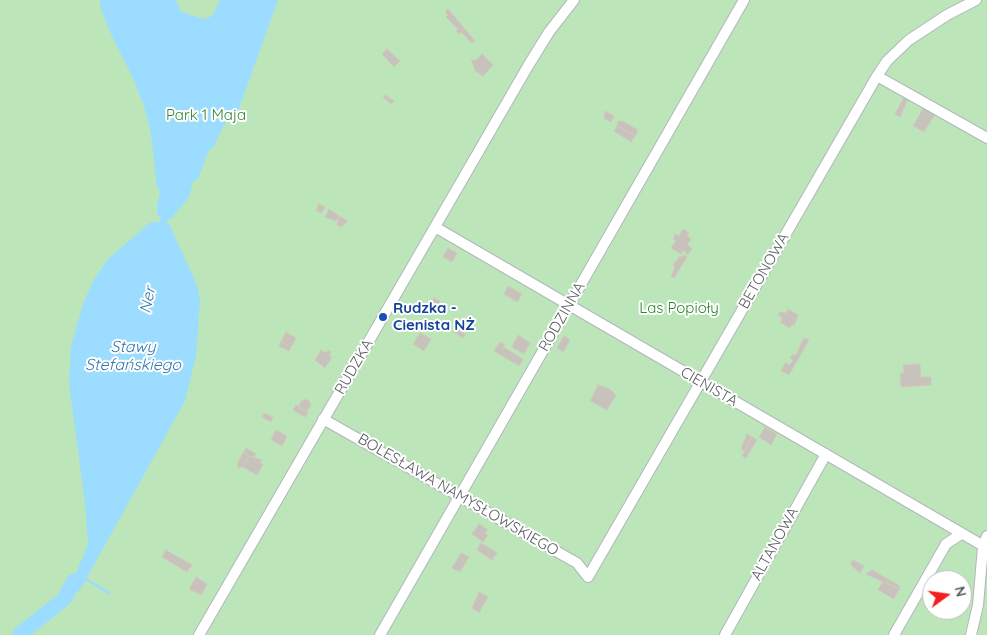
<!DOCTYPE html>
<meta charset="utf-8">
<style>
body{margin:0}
#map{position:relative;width:987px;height:635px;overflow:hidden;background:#ede8df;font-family:Quicksand,sans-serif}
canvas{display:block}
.north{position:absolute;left:922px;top:570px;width:50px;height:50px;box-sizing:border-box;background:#fff;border:1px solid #bcbec0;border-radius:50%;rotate:76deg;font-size:14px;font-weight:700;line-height:20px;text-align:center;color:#585d61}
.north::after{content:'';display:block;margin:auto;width:18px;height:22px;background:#f41e1e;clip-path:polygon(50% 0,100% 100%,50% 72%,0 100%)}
</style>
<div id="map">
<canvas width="987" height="635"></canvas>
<div class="north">N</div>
</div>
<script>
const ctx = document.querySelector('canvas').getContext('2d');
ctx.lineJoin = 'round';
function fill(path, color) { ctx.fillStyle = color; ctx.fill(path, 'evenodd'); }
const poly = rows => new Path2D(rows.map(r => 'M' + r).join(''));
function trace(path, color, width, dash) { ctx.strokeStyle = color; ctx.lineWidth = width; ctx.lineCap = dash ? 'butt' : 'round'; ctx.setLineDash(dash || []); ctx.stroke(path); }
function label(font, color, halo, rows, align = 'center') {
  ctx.font = font + ' Quicksand,sans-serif'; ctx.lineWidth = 4; ctx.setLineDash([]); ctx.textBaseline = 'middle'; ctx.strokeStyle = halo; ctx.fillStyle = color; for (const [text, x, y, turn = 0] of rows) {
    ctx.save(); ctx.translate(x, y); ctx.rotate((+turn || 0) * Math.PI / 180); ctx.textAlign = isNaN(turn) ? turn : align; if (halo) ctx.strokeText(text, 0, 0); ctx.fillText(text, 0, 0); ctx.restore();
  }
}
const green = poly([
 [0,0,987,0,987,635,0,635],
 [932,580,962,580,962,610,932,610]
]);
const water = poly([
 [100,0,176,0,180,10,187,14,204,19,212,16,220,0,278,0,237,114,233,114,223,127,214,146,209,150,198,179,193,181,189,197,171,219,168,219,167,223,169,224,197,285,200,300,196,356,185,401,80,590,64,599,83,557,88,543,85,503,69,384,71,346,83,304,93,281,108,259,151,222,160,222,161,217,158,216,157,207,160,192,157,187,151,134,144,106,133,78,111,34,101,10]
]);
const stream = poly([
 [86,579,109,593]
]);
const river = poly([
 [19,635,64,599,74,581]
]);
const building = poly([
 [448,9,475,41,472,43,461,32,459,34,456,31,458,29,446,17,448,15,445,12,448,9],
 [387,49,400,61,394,67,382,54,387,49],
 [482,54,493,65,483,76,474,70,475,69,471,60,476,60,482,54],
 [385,95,394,101,391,104,383,97,385,95],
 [904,97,908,99,900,117,895,114,904,97],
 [924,107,935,114,924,132,913,126,924,107],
 [605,111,614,116,611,122,604,118,605,111],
 [618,121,622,121,638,130,635,136,617,126,618,121],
 [617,126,635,136,631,142,614,131,617,126],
 [319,204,325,207,321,213,316,210,319,204],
 [329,209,339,216,336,221,325,217,329,209],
 [339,216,348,221,341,227,337,225,339,216],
 [683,229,689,233,687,236,691,239,687,245,692,248,688,255,683,250,681,254,671,248,676,241,673,239,675,234,679,236,683,229],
 [448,248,457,253,452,262,443,257,448,248],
 [684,255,687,257,674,278,671,277,675,267,673,265,680,256,682,257,684,255],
 [508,286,522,294,517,302,504,294,508,286],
 [434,298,440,301,434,310,429,307,434,298],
 [788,309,798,315,794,326,792,324,790,328,780,322,783,318,778,315,780,312,786,313,788,309],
 [456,329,465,334,463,338,454,332,456,329],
 [286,332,296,338,291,347,281,342,286,332],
 [420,333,431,339,424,351,413,344,420,333],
 [518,335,530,343,524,354,512,347,518,335],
 [564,336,570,340,563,352,557,348,564,336],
 [804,338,809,340,789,375,781,371,785,363,790,365,793,360,790,358,792,355,796,355,804,338],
 [281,342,291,347,289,351,279,346,281,342],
 [500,342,505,345,502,349,505,348,523,359,519,366,494,351,500,342],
 [321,350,326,353,328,350,331,352,329,356,332,357,325,368,315,360,321,350],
 [920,364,921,377,931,377,931,385,901,387,900,374,904,373,903,365,920,364],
 [598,385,610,389,616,395,607,410,590,401,598,385],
 '299.5 405a5.5 5.5 0 1 1 11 0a5.5 5.5 0 1 1-11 0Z',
 [296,405,308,412,305,417,293,410,296,405],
 [264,413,273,417,271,422,262,417,264,413],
 [765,427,777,434,771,445,759,437,765,427],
 [276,430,287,436,282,446,271,440,276,430],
 [747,434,752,437,745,451,741,449,747,434],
 [752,437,757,440,746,458,742,456,752,437],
 [246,448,256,454,253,458,243,453,246,448],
 [243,453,249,456,243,467,239,468,237,464,243,453],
 [249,456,262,460,260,463,263,464,257,475,243,467,249,456],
 [479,524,488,530,485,533,488,535,483,542,472,534,479,524],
 [481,543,497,553,492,560,477,550,481,543],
 [166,550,192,565,187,572,162,557,166,550],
 [461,553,469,557,460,572,452,568,461,553],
 [853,560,864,566,860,573,850,564,853,560],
 [872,570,900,586,899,589,866,574,872,570],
 [196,577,207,584,201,595,189,589,196,577],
 [883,581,899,589,894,599,878,590,883,581],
 [479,592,488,597,479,613,472,608,479,592]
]);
const minor = poly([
 [877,76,987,138],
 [435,227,987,548],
 [323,419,577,563,588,577,877,76,887,61,909,40,947,15,976,0],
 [199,635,528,66,549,32,574,0],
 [380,635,744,0],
 [725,635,826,454],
 [894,635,946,544,961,534],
 [971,635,978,605,983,547,987,536]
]);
const markers = [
 [383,317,5,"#1a4fb4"]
];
const parkNames = [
 ["Park 1 Maja",206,115],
 ["Las Popioły",679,308]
];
const streetNames = [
 ["BETONOWA",764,271,-60],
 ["RODZINNA",562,317,-60],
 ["RUDZKA",354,367,-60],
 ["CIENISTA",709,387,30],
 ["BOLESŁAWA NAMYSŁOWSKIEGO",458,495,30],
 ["ALTANOWA",775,544,-61]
];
const transitNames = [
 ["Rudzka -",393,308],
 ["Cienista NŻ",393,325]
];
const waterNames = [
 ["Ner",148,300,-78],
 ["Stawy",133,347],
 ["Stefańskiego",133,365]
];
fill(green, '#bce6b9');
fill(water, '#9cdcff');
trace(stream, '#9cdcff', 2.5);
trace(river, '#9cdcff', 15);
fill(building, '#c7c3bc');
trace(building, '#d1c9bd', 1);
trace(minor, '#b2b6bb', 12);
trace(minor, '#fff', 10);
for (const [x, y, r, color] of markers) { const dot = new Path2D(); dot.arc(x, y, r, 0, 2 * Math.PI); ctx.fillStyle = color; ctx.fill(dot); trace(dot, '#fff', 2); }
label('15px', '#30832e', '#fff', parkNames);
label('15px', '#585d61', '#fff', streetNames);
label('bold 15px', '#164399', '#fff', transitNames, 'left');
label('italic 16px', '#3278ad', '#fff', waterNames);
</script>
